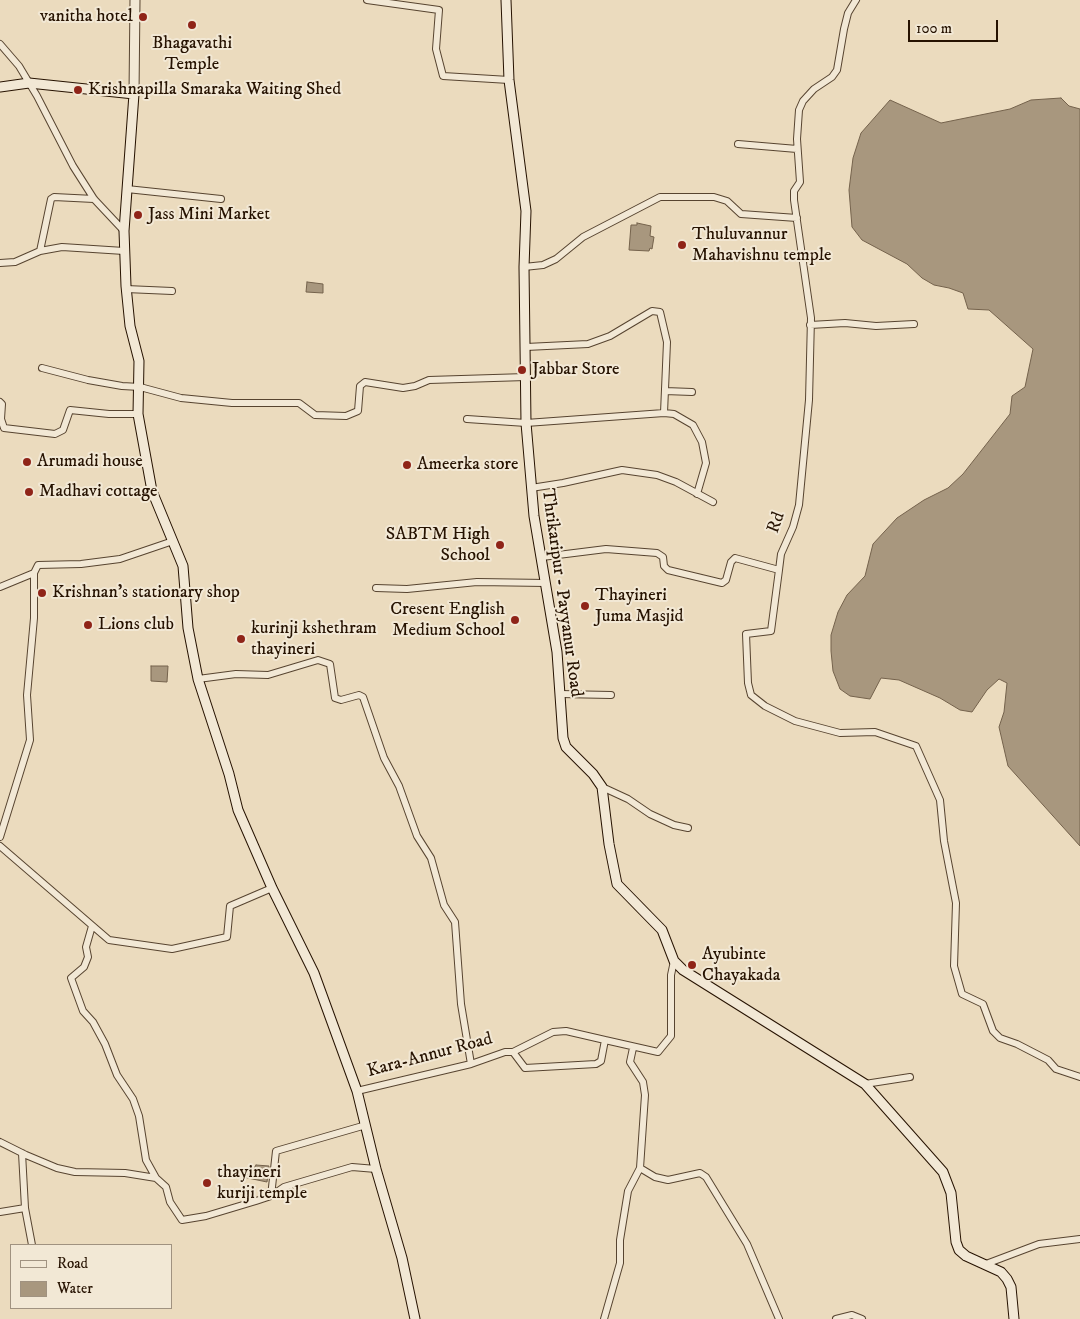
<!DOCTYPE html>
<style>
body{margin:0}
#map{position:relative;width:1080px;height:1319px;overflow:hidden;background:#ebdbbe;font-family:"IM FELL DW Pica",serif}
canvas{display:block}
.legend{position:absolute;left:10px;top:1244px;width:162px;height:65px;box-sizing:border-box;background:#f2e8d5;border:1px solid #a09280;margin:0;padding:6px 9px;list-style:none;font-size:15px;color:#261201}
.legend li{display:flex;align-items:center;gap:10px;height:25px}
.legend b{width:25px;border:1px solid #a09280}
.scale{position:absolute;left:908px;top:20px;width:90px;height:22px;box-sizing:border-box;border:2px solid #261201;border-top:0;padding-left:6px;font-size:15px;line-height:18px;white-space:nowrap;color:#261201;-webkit-text-stroke:4px #f2e8d5;paint-order:stroke}
</style>
<div id="map">
<canvas width="1080" height="1319"></canvas>
<ul class="legend">
<li><b style="height:6px;background:#f2e8d5"></b>Road</li>
<li><b style="height:14px;background:#a8977e"></b>Water</li>
</ul>
<div class="scale">100 m</div>
</div>
<script>
const ctx = document.querySelector('canvas').getContext('2d');
ctx.lineJoin = 'round';
function fill(path, color) { ctx.fillStyle = color; ctx.fill(path, 'evenodd'); }
const poly = rows => new Path2D(rows.map(r => 'M' + r).join(''));
function trace(path, color, width, dash) { ctx.strokeStyle = color; ctx.lineWidth = width; ctx.lineCap = dash ? 'butt' : 'round'; ctx.setLineDash(dash || []); ctx.stroke(path); }
function label(font, color, halo, rows, align = 'center') {
  ctx.font = font + ' "IM FELL DW Pica",serif'; ctx.lineWidth = 4; ctx.setLineDash([]); ctx.textBaseline = 'middle'; ctx.strokeStyle = halo; ctx.fillStyle = color; for (const [text, x, y, turn = 0] of rows) {
    ctx.save(); ctx.translate(x, y); ctx.rotate((+turn || 0) * Math.PI / 180); ctx.textAlign = isNaN(turn) ? turn : align; if (halo) ctx.strokeText(text, 0, 0); ctx.fillText(text, 0, 0); ctx.restore();
  }
}
const water = poly([
 [1061,98,1069,106,1080,109,1080,846,1008,766,999,727,1004,712,1007,683,999,679,987,690,972,712,960,710,940,698,899,680,881,678,870,699,850,696,840,689,833,671,831,651,831,635,838,612,847,595,865,576,873,544,897,518,924,500,948,488,963,474,1010,414,1012,396,1025,387,1033,349,989,310,968,309,963,293,949,288,934,285,922,278,907,264,862,240,852,227,849,190,853,158,861,133,890,100,941,123,1010,109,1031,100,1061,98],
 [637,223,651,226,650,236,654,237,652,249,650,248,649,251,629,250,631,225,637,225,637,223],
 [307,282,323,284,323,293,306,292,307,282],
 [151,666,168,666,167,682,151,681,151,666],
 [256,1165,269,1166,267,1182,243,1177,243,1171,253,1170,256,1165]
]);
const minor = poly([
 [367,0,439,10,436,49,443,76,509,80],
 [0,44,19,66,37,96,73,166,94,199,124,231],
 [738,144,797,149],
 [127,189,221,199],
 [40,251,62,247,124,251],
 [0,263,15,262,40,251,51,199,54,197,94,199],
 [524,267,543,265,556,259,583,237,660,197,714,197,727,201,741,214,797,218],
 [126,289,172,291],
 [810,325,845,323,876,326,914,324],
 [42,368,88,380,122,386,140,387,181,398,232,403,299,403,315,415,346,416,358,411,360,386,365,382,403,388,415,386,429,380,526,377],
 [665,391,692,392],
 [0,402,2,404,1,419,4,428,55,434,63,430,70,410,109,414,138,414],
 [664,413,674,414,693,425,702,442,706,463,697,494],
 [467,419,526,423,664,413,667,342,660,312,652,311,610,336,588,344,526,347],
 [531,488,563,483,622,470,657,475,676,482,713,502],
 [542,557,606,549,657,553,663,557,664,566,668,570,722,583,726,580,731,562,735,558,779,570,781,554,793,527,799,505,809,400,811,318,794,200,794,191,800,182,797,139,799,110,803,101,814,89,832,77,837,70,844,29,848,13,856,0],
 [779,570,771,631,746,634,748,683,751,695,765,706,795,721,840,733,875,732,916,746,940,800,944,841,956,903,954,966,962,994,983,1004,993,1031,1000,1038,1017,1044,1048,1060,1056,1069,1080,1077],
 [0,587,34,573,38,565,81,564,120,559,173,541],
 [376,588,407,589,477,582,546,583],
 [198,679,236,674,268,675,318,660,330,664,335,698,341,700,359,695,363,697,384,758,399,786,417,836,431,858,444,905,455,922,461,1004,471,1064],
 [560,694,611,695],
 [602,787,628,799,650,814,674,825,688,828],
 [0,837,30,740,27,695,34,618,34,573],
 [0,846,109,940,172,949,227,937,230,906,272,888],
 [92,926,86,947,88,957,84,967,71,978,83,1011,93,1022,105,1044,117,1075,133,1099,139,1116,146,1160,156,1178],
 [633,1048,630,1062,643,1082,645,1095,640,1168],
 [513,1052,553,1032,566,1031,605,1040],
 [865,1084,910,1077],
 [357,1091,471,1064,505,1052,513,1052,525,1068,596,1064,601,1061,605,1040,658,1052,671,1036,671,975,674,961],
 [0,1142,26,1155,57,1168,75,1172,125,1173,156,1178,166,1187,170,1202,182,1220,206,1216,256,1201,271,1196,284,1187,352,1167,376,1169],
 [22,1153,25,1208,32,1245],
 [271,1196,276,1151,366,1125],
 [0,1212,25,1208],
 [986,1264,1039,1244,1080,1239],
 [604,1319,620,1263,620,1240,628,1191,640,1168,655,1177,668,1180,700,1173,706,1177,747,1244,779,1319],
 [836,1319,852,1315,862,1319]
]);
const tertiary = poly([
 [134,94,135,0]
]);
const secondary = poly([
 [506,0,509,80,526,211,524,267,526,423,534,516,557,652,563,738,566,747,593,774,602,787,609,844,617,884,662,930,674,961,683,970,865,1084,943,1172,951,1193,956,1242,959,1250,966,1256,1001,1272,1007,1279,1011,1287,1014,1319],
 [0,87,29,83,134,94,124,231,126,286,130,326,139,361,138,414,152,491,183,566,188,628,198,679,229,774,238,810,272,888,314,973,357,1091,376,1169,402,1258,415,1319]
]);
const markers = [
 [143,17,5,"#8f2418"],
 [192,25,5,"#8f2418"],
 [78,90,5,"#8f2418"],
 [138,215,5,"#8f2418"],
 [682,245,5,"#8f2418"],
 [522,370,5,"#8f2418"],
 [27,462,5,"#8f2418"],
 [407,465,5,"#8f2418"],
 [29,492,5,"#8f2418"],
 [500,545,5,"#8f2418"],
 [42,593,5,"#8f2418"],
 [585,606,5,"#8f2418"],
 [515,620,5,"#8f2418"],
 [88,625,5,"#8f2418"],
 [241,639,5,"#8f2418"],
 [692,965,5,"#8f2418"],
 [207,1183,5,"#8f2418"]
];
const poiNames = [
 ["vanitha hotel",133,17,"right"],
 ["Bhagavathi",192,44,"center"],
 ["Temple",192,65,"center"],
 ["Krishnapilla Smaraka Waiting Shed",88,90],
 ["Jass Mini Market",148,215],
 ["Thuluvannur",692,235],
 ["Mahavishnu temple",692,256],
 ["Jabbar Store",532,370],
 ["Arumadi house",37,462],
 ["Ameerka store",417,465],
 ["Madhavi cottage",39,492],
 ["SABTM High",490,535,"right"],
 ["School",490,556,"right"],
 ["Krishnan's stationary shop",52,593],
 ["Thayineri",595,596],
 ["Juma Masjid",595,617],
 ["Cresent English",505,610,"right"],
 ["Medium School",505,631,"right"],
 ["Lions club",98,625],
 ["kurinji kshethram",251,629],
 ["thayineri",251,650],
 ["Ayubinte",702,955],
 ["Chayakada",702,976],
 ["thayineri",217,1173],
 ["kuriji temple",217,1194]
];
const streetNames = [
 ["Rd",777,523,-70],
 ["Thrikaripur - Payyanur Road",561,593,82],
 ["Kara-Annur Road",430,1056,-15]
];
fill(water, '#a8977e');
trace(water, '#74624c', 1);
trace(minor, '#574430', 8);
trace(tertiary, '#574430', 11);
trace(secondary, '#261201', 11);
trace(minor, '#f2e8d5', 6);
trace(tertiary, '#f2e8d5', 9);
trace(secondary, '#f2e8d5', 9);
for (const [x, y, r, color] of markers) { const dot = new Path2D(); dot.arc(x, y, r, 0, 2 * Math.PI); ctx.fillStyle = color; ctx.fill(dot); trace(dot, '#f2e8d5', 2); }
label('18px', '#261201', '#f2e8d5', poiNames, 'left');
label('18px', '#261201', '#f2e8d5', streetNames);
</script>
